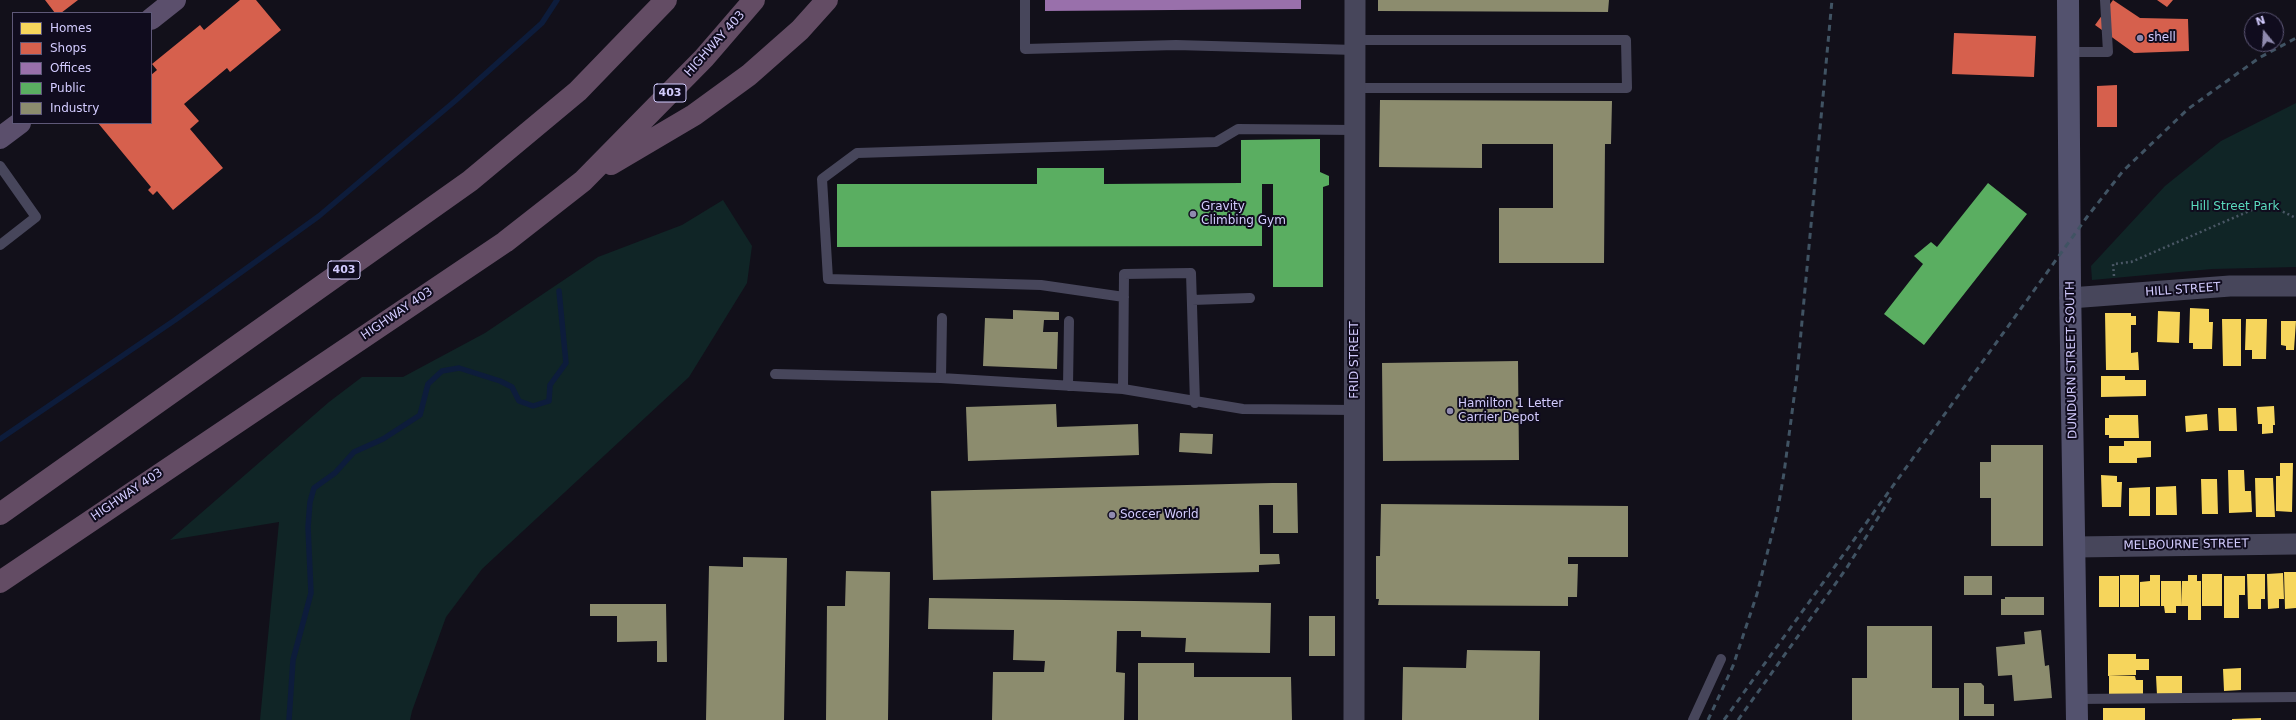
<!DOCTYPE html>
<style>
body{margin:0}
#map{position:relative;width:2296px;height:720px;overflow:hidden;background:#12101a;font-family:"DejaVu Sans",sans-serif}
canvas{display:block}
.legend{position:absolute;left:12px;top:12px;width:140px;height:112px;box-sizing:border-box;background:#100c1e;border:1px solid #5e5878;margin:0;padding:5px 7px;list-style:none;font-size:12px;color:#d2cbfe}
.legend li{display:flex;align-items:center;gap:8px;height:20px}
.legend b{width:20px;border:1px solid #5e5878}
.north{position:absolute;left:2244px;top:12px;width:40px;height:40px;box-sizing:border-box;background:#100c1e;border:1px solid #5e5878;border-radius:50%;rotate:342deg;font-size:11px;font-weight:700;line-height:16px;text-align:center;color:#d2cbfe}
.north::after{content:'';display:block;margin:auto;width:14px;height:18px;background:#8f8aae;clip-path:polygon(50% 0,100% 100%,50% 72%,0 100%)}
</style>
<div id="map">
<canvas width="2296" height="720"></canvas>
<ul class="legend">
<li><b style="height:11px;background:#f6d55c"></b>Homes</li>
<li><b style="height:11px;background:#d6604d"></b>Shops</li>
<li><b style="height:11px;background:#9970ab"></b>Offices</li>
<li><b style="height:11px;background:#5aae61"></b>Public</li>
<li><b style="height:11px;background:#8c8c6e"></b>Industry</li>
</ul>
<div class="north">N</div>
</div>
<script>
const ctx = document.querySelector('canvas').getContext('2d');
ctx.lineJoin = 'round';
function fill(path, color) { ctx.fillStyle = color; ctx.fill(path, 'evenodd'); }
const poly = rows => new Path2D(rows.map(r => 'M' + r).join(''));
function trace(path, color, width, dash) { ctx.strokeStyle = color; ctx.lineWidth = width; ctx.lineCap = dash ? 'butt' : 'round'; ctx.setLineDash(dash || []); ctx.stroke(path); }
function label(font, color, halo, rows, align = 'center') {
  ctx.font = font + ' "DejaVu Sans",sans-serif'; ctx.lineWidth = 4; ctx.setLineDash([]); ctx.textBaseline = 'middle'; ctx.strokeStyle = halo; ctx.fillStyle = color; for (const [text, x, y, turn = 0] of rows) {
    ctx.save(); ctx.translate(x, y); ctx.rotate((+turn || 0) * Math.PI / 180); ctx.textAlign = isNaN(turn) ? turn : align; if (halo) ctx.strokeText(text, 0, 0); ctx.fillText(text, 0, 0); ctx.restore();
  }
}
const green = poly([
 [2296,103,2296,267,2212,269,2092,280,2091,266,2165,186,2221,141],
 [723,200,752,246,747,283,689,377,482,569,446,617,412,711,410,720,260,720,279,522,170,540,329,402,362,377,403,377,485,333,598,257,682,225]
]);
const homes = poly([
 [2190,308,2209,309,2209,322,2213,322,2212,349,2193,349,2193,343,2189,343],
 [2158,311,2180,312,2179,343,2157,342],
 [2105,313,2131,313,2131,316,2136,316,2136,325,2131,325,2131,353,2138,352,2139,370,2106,370],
 [2222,319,2241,319,2241,366,2223,366],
 [2246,319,2267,319,2266,359,2252,359,2252,350,2245,350],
 [2281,321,2296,321,2294,350,2286,350,2286,346,2281,345],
 [2101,376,2125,376,2125,380,2146,380,2146,396,2101,397],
 [2274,406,2275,425,2273,425,2273,433,2262,434,2262,424,2258,424,2257,407],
 [2218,408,2236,408,2237,431,2219,431],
 [2207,414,2208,430,2186,432,2185,416],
 [2109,415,2138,415,2139,438,2109,438,2109,435,2105,435,2105,418,2109,418],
 [2124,441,2151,441,2151,457,2137,458,2137,463,2109,463,2109,446,2124,446],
 [2280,463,2293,463,2292,512,2276,511,2276,476,2280,476],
 [2228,470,2244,470,2245,491,2251,491,2252,512,2229,513],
 [2101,475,2117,476,2117,482,2122,482,2121,507,2102,507],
 [2255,478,2273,478,2275,517,2256,517],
 [2201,479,2217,479,2218,514,2202,514],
 [2176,486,2177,515,2156,515,2156,487],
 [2150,487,2150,516,2129,516,2129,488],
 [2284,572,2296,572,2296,608,2285,609],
 [2283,573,2284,599,2279,599,2279,608,2268,609,2267,574],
 [2202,574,2222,574,2222,606,2202,606],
 [2247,574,2265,574,2265,599,2261,599,2261,609,2248,609],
 [2120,575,2139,575,2139,607,2120,607],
 [2150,575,2160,575,2160,606,2140,606,2140,582,2150,581],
 [2188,575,2197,575,2197,581,2201,581,2201,620,2188,620,2188,606,2181,606,2182,581,2188,581],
 [2099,576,2119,576,2119,607,2099,607],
 [2224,576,2245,576,2245,595,2239,595,2239,618,2224,618],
 [2161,581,2181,581,2181,606,2176,606,2176,613,2165,613,2164,606,2161,606],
 [2108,654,2136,654,2136,659,2149,659,2149,670,2136,670,2136,675,2108,676],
 [2241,668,2241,690,2224,691,2223,669],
 [2109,676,2135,676,2136,680,2143,680,2143,696,2109,696],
 [2156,676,2182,676,2182,696,2157,695],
 [2103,708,2145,708,2145,720,2103,720],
 [2261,718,2261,720,2232,720,2232,719]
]);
const shops = poly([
 [45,0,78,0,61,13,55,13],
 [240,0,256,0,281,30,230,72,227,68,184,104,199,121,190,129,223,168,173,210,157,191,153,195,148,190,151,187,98,123,151,123,151,75,157,70,152,64,200,25,204,30],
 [2113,0,2140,18,2188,19,2189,51,2134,53,2095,25],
 [2157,0,2173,0,2167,7],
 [1954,33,2036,36,2034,77,1952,74],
 [2117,85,2117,127,2097,127,2097,86]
]);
const offices = poly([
 [1045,0,1301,0,1301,9,1045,11]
]);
const public = poly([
 [1320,139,1320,172,1329,176,1329,185,1323,187,1323,287,1273,287,1273,184,1262,184,1262,246,837,247,837,184,1037,184,1037,168,1104,168,1104,184,1241,183,1241,140],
 [1988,183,2027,214,1924,345,1884,314,1923,264,1914,256,1931,242,1937,247]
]);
const industry = poly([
 [1378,0,1609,0,1608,12,1378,11],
 [1380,100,1612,101,1611,144,1605,144,1604,263,1499,263,1499,208,1553,208,1553,144,1482,144,1482,168,1379,167],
 [1013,310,1059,312,1059,320,1044,320,1043,332,1058,332,1057,369,983,366,985,318,1013,319],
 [1518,361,1519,460,1383,461,1382,363],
 [1056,404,1057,427,1138,424,1139,455,968,461,966,407],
 [1180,433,1213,434,1212,454,1179,452],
 [1991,445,2043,445,2043,546,1991,546,1991,498,1980,498,1980,462,1991,462],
 [1272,483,1297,483,1298,533,1273,533,1273,505,1259,505,1260,554,1279,554,1280,564,1259,565,1259,572,933,580,931,491],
 [1381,504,1628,506,1628,557,1568,557,1568,564,1578,564,1577,597,1568,597,1568,606,1378,605,1379,599,1376,599,1376,556,1380,556],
 [743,557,787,558,784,720,706,720,709,566,743,567],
 [846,571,890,572,888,720,826,720,827,606,845,606],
 [1964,576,1992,576,1992,595,1964,595],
 [2005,597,2044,597,2044,615,2001,615,2001,599,2005,599],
 [929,598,1271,603,1270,653,1185,652,1186,638,1141,637,1141,631,1117,631,1116,672,1125,673,1124,720,992,720,993,672,1044,672,1045,661,1013,660,1014,630,928,629],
 [590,604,666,604,667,662,657,662,657,641,617,642,617,616,590,616],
 [1309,616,1335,616,1335,656,1309,656],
 [1867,626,1932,626,1932,688,1959,688,1959,720,1852,720,1852,678,1867,678],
 [2041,630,2045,666,2049,665,2052,698,2014,701,2012,675,1998,676,1996,647,2025,644,2024,632],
 [1467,650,1540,651,1539,720,1402,720,1403,667,1466,668],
 [1138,663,1194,663,1194,677,1291,677,1292,720,1138,720],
 [1964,683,1981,683,1984,686,1984,704,1994,704,1994,716,1964,716]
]);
const stream = poly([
 [0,439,175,320,319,216,455,101,542,23,557,0],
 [289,720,293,660,311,593,308,527,310,502,314,488,335,473,354,452,383,439,420,415,428,384,442,371,459,368,500,381,512,387,519,401,533,406,549,401,550,385,566,363,559,291]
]);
const path = poly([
 [2114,276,2113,264,2131,262,2254,209,2269,205,2296,218]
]);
const service = poly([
 [1025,0,1025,49,1176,45,1355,50],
 [2068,52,2108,52,2105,0],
 [1355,88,1627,88,1626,40,1355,40],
 [0,166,36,217,0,245],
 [1124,297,1041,285,828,279,822,179,857,153,1216,142,1238,129,1355,130],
 [1192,300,1250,298],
 [775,374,941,378,1123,389,1243,409,1355,410],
 [941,378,942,318],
 [1068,386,1069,321],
 [1123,389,1124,274,1191,273,1195,403],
 [2077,699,2296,697],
 [1693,720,1721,659]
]);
const minor = poly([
 [2070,298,2230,286,2296,286],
 [2075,547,2296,544],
 [1354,720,1355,0]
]);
const secondary = poly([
 [2068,0,2070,284,2077,720]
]);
const primary = poly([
 [151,19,175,0],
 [0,138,20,123]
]);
const motorway = poly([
 [611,164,694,115,749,75,800,30,827,0],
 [0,514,470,181,578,91,666,0],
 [0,582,505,242,583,181,704,58,754,0]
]);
const rail = poly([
 [1708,720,1733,666,1757,594,1777,514,1784,473,1797,375,1832,0],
 [1724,720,2087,217,2123,171,2188,109,2259,58,2296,38],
 [1738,720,1846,569,1893,494]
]);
const markers = [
 [2140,38,4,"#8f8aae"],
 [1193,214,4,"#8f8aae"],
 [1450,411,4,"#8f8aae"],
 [1112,515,4,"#8f8aae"]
];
const shields = [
 [670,93,32],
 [344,270,32]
];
const shieldNames = [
 ["403",670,93],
 ["403",344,270]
];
const poiNames = [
 ["shell",2148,38],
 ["Gravity",1201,207],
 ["Climbing Gym",1201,221],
 ["Hamilton 1 Letter",1458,404],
 ["Carrier Depot",1458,418],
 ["Soccer World",1120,515]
];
const streetNames = [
 ["HIGHWAY 403",715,44,-48],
 ["HILL STREET",2183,290,-4],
 ["HIGHWAY 403",397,314,-34],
 ["FRID STREET",1355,360,-90],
 ["DUNDURN STREET SOUTH",2072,360,-91],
 ["HIGHWAY 403",127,495,-34],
 ["MELBOURNE STREET",2186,545,-1]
];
const parkNames = [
 ["Hill Street Park",2235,207]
];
fill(green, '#102526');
fill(homes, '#f6d55c');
fill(shops, '#d6604d');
fill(offices, '#9970ab');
fill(public, '#5aae61');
fill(industry, '#8c8c6e');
trace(stream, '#0d1c3b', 5.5);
trace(path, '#4a5765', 2.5, [2, 3]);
trace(service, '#47465b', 10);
trace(minor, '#47465b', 21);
trace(secondary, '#53526e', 22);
trace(primary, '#5b4f6c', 22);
trace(motorway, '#634c64', 22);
trace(rail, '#405363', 3, [6, 5]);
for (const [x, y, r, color] of markers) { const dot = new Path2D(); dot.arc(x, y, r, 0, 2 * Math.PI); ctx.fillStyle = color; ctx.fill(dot); trace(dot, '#100c1e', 1.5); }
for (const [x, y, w] of shields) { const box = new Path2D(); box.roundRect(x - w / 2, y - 9, w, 18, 3); ctx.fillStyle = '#100c1e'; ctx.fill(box); trace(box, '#d2cbfe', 1); }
label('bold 11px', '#d2cbfe', null, shieldNames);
label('12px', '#d2cbfe', '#100c1e', poiNames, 'left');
label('12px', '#d2cbfe', '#100c1e', streetNames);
label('12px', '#5adbbe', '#100c1e', parkNames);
</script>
